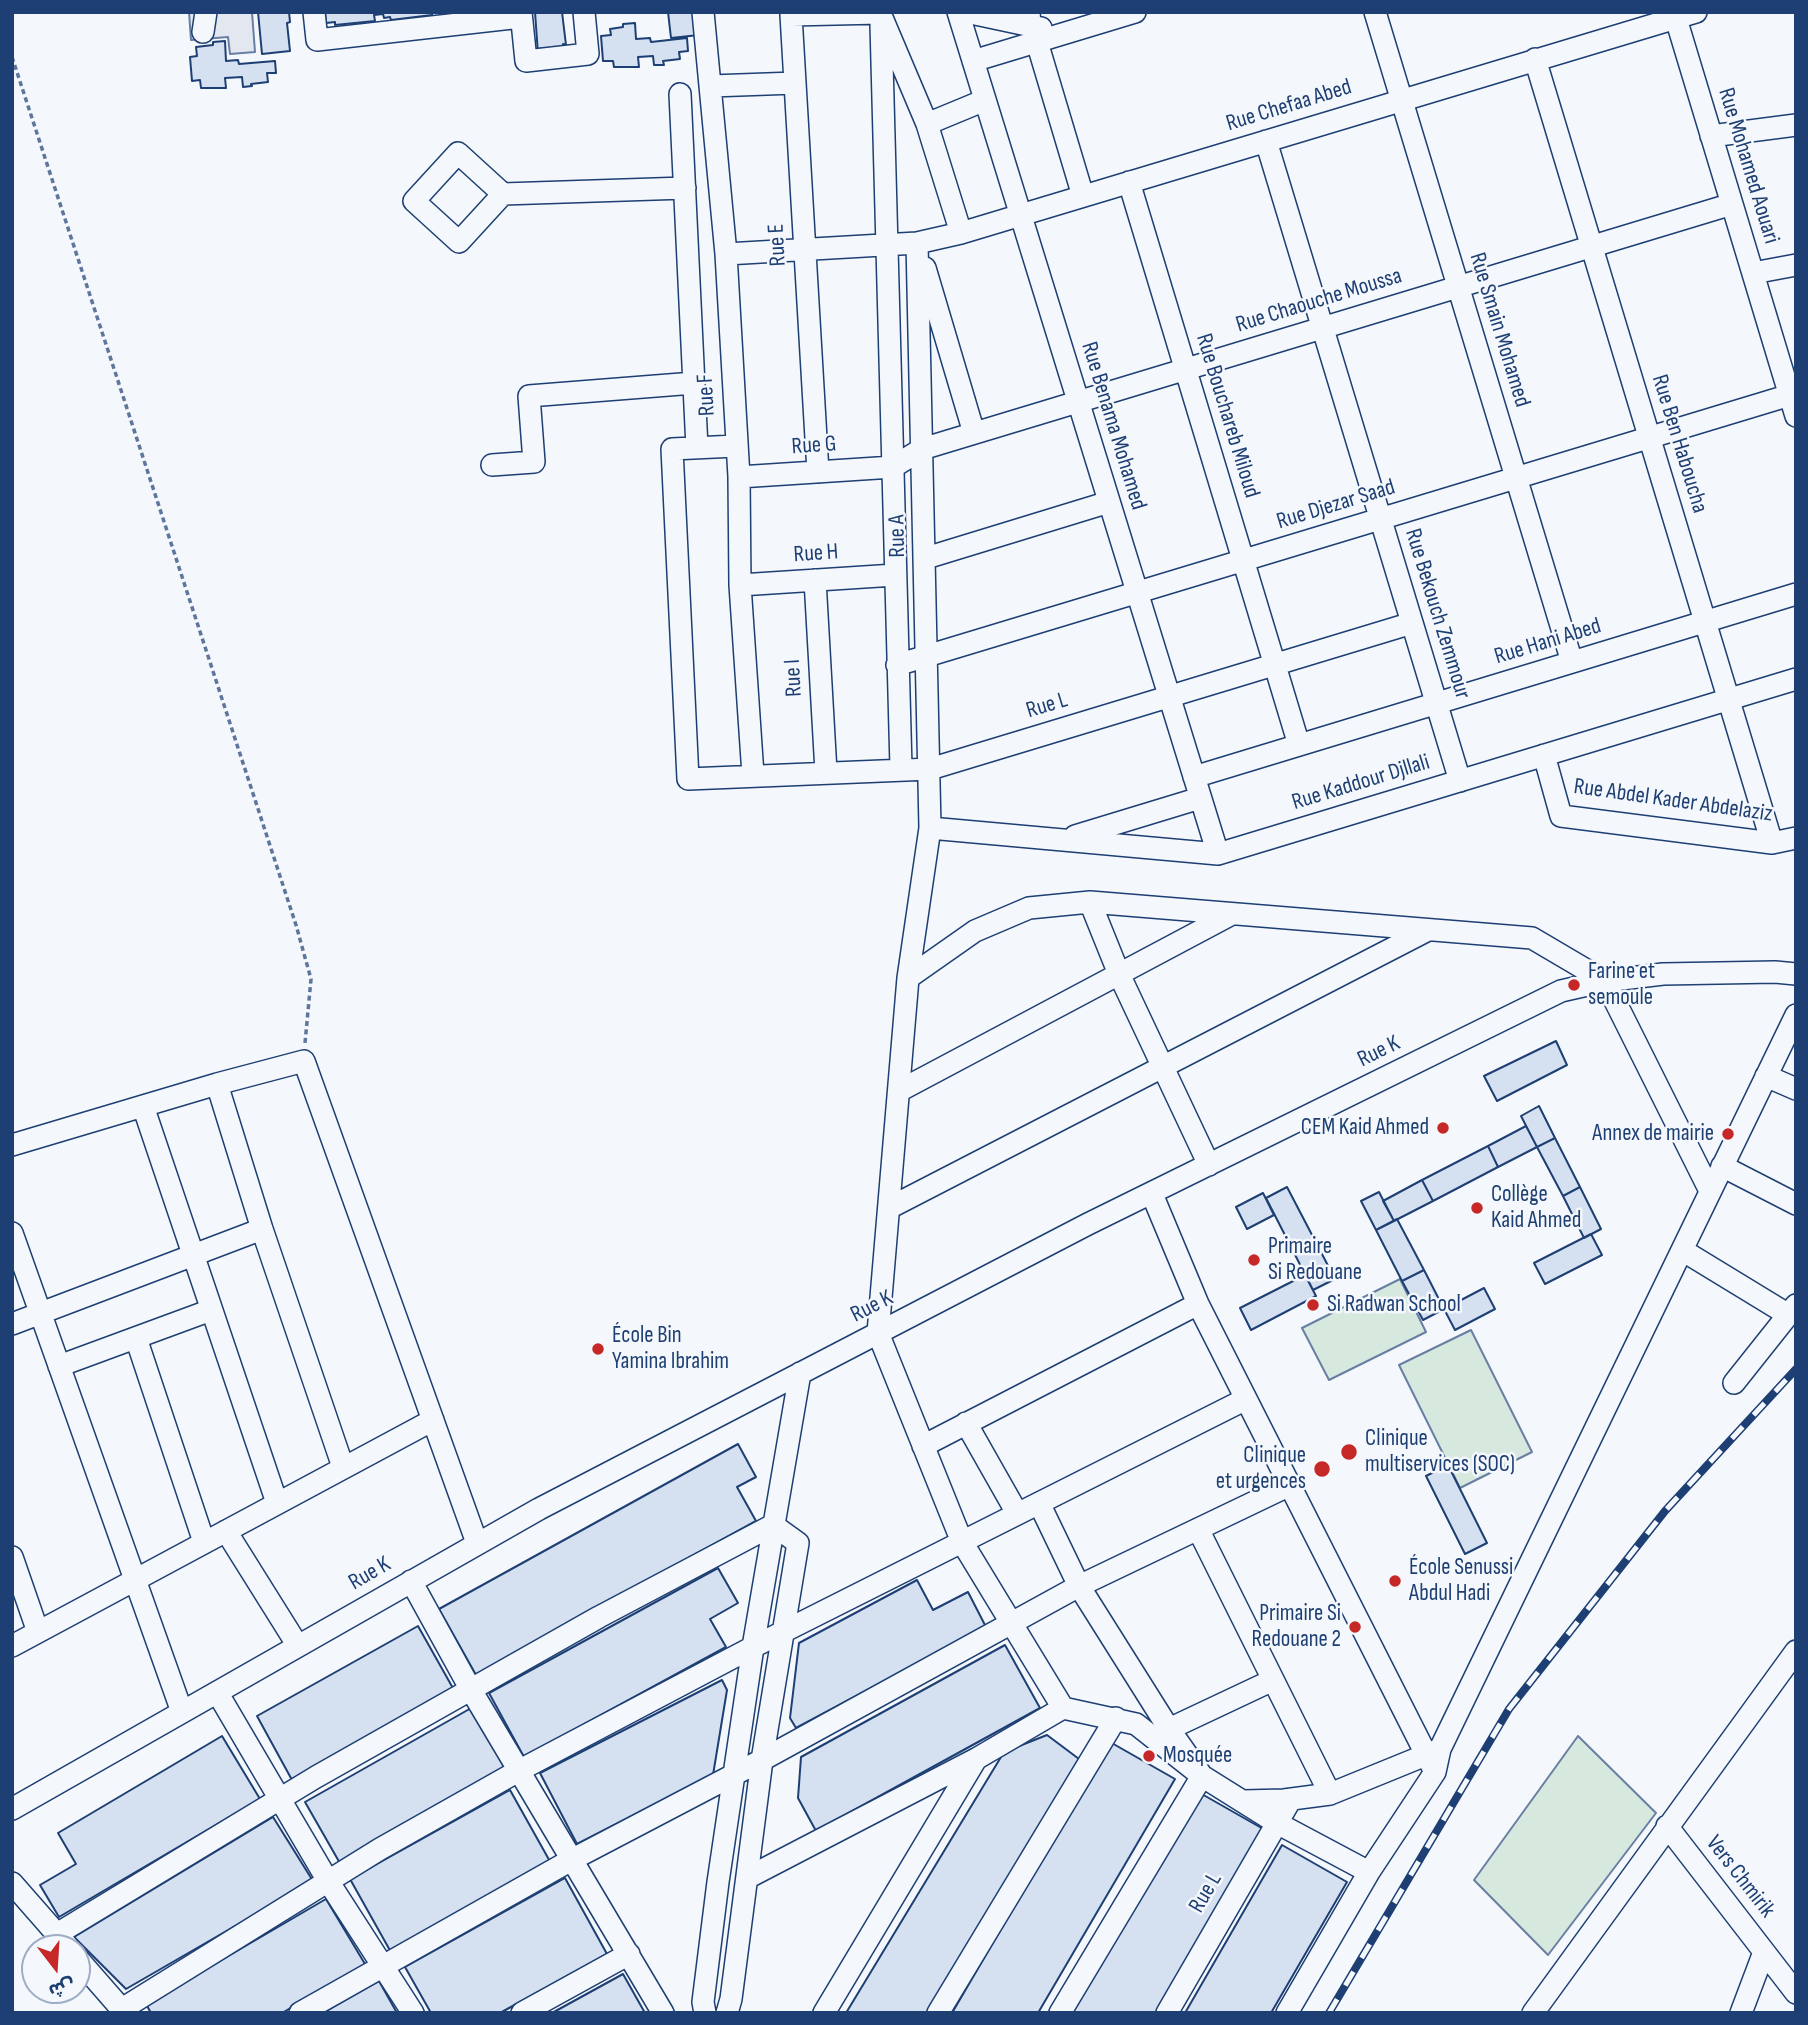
<!DOCTYPE html>
<meta charset="utf-8">
<style>
body{margin:0}
#map{position:relative;width:1808px;height:2025px;overflow:hidden;background:#f4f7fb;font-family:"Sofia Sans Condensed","Noto Sans Arabic",sans-serif}
canvas{display:block}
.frame{position:absolute;inset:0;border:14px solid #1d3f73;pointer-events:none}
.north{position:absolute;left:21px;top:1934px;width:70px;height:70px;box-sizing:border-box;background:#f4f7fb;border:2px solid #9eadc5;border-radius:50%;rotate:163deg;font-size:19px;font-weight:700;line-height:28px;text-align:center;color:#1d3f73}
.north::after{content:'';display:block;margin:auto;width:24px;height:32px;background:#c62828;clip-path:polygon(50% 0,100% 100%,50% 72%,0 100%)}
</style>
<div id="map">
<canvas width="1808" height="2025"></canvas>
<div class="frame"></div>
<div class="north">ش</div>
</div>
<script>
const ctx = document.querySelector('canvas').getContext('2d');
ctx.lineJoin = 'round';
function fill(path, color) { ctx.fillStyle = color; ctx.fill(path, 'evenodd'); }
const poly = rows => new Path2D(rows.map(r => 'M' + r).join(''));
function trace(path, color, width, dash) { ctx.strokeStyle = color; ctx.lineWidth = width; ctx.lineCap = dash ? 'butt' : 'round'; ctx.setLineDash(dash || []); ctx.stroke(path); }
function label(font, color, halo, rows, align = 'center') {
  ctx.font = font + ' "Sofia Sans Condensed",sans-serif'; ctx.lineWidth = 5; ctx.setLineDash([]); ctx.textBaseline = 'middle'; ctx.strokeStyle = halo; ctx.fillStyle = color; for (const [text, x, y, turn = 0] of rows) {
    ctx.save(); ctx.translate(x, y); ctx.rotate((+turn || 0) * Math.PI / 180); ctx.textAlign = isNaN(turn) ? turn : align; if (halo) ctx.strokeText(text, 0, 0); ctx.fillText(text, 0, 0); ctx.restore();
  }
}
const green = poly([
 [1400,1279,1426,1332,1329,1380,1302,1328,1400,1279],
 [1471,1330,1532,1452,1460,1488,1399,1365,1471,1330],
 [1578,1736,1656,1813,1548,1955,1474,1880,1578,1736]
]);
const parking = poly([
 [189,12,252,12,255,52,230,54,228,37,191,40,189,12]
]);
const building = poly([
 [258,12,289,12,290,22,287,23,290,51,262,54,258,12],
 [325,12,432,12,432,15,391,20,390,17,384,18,383,14,374,15,375,21,335,25,335,22,326,23,325,12],
 [535,12,562,12,566,45,563,44,563,52,538,54,535,12],
 [668,12,697,12,699,35,671,38,668,12],
 [635,23,636,39,650,38,651,42,687,38,688,51,679,52,680,59,663,61,664,65,654,65,653,56,638,57,639,67,614,67,613,61,603,61,601,36,611,35,610,29,623,27,623,24,635,23],
 [225,41,226,61,238,60,239,64,275,61,276,73,267,73,268,82,251,84,252,86,243,87,242,77,225,78,226,88,201,88,200,80,192,81,190,57,197,56,196,47,213,45,213,42,225,41],
 [1556,1041,1567,1065,1497,1101,1484,1076,1556,1041],
 [1539,1106,1555,1138,1537,1147,1521,1116,1539,1106],
 [1526,1126,1537,1147,1498,1167,1488,1146,1526,1126],
 [1555,1138,1580,1187,1563,1196,1537,1147,1555,1138],
 [1488,1146,1498,1167,1433,1201,1422,1180,1488,1146],
 [1422,1180,1433,1201,1394,1221,1383,1201,1422,1180],
 [1287,1187,1335,1279,1313,1290,1266,1198,1287,1187],
 [1580,1187,1601,1229,1584,1238,1563,1196,1580,1187],
 [1379,1192,1394,1221,1376,1230,1361,1201,1379,1192],
 [1263,1193,1274,1215,1247,1229,1236,1207,1263,1193],
 [1397,1219,1424,1270,1402,1281,1376,1230,1397,1219],
 [1591,1234,1602,1255,1545,1284,1534,1263,1591,1234],
 [1424,1270,1444,1309,1423,1320,1402,1281,1424,1270],
 [1305,1275,1316,1296,1251,1330,1240,1308,1305,1275],
 [1484,1288,1495,1309,1455,1330,1444,1309,1484,1288],
 [738,1444,756,1477,737,1487,756,1521,476,1675,439,1609,738,1444],
 [1448,1465,1487,1543,1465,1554,1426,1476,1448,1465],
 [718,1568,738,1603,710,1619,726,1647,524,1757,489,1693,718,1568],
 [917,1580,933,1610,968,1592,986,1627,796,1728,790,1718,799,1643,917,1580],
 [418,1626,454,1690,292,1780,257,1716,418,1626],
 [1005,1645,1040,1708,816,1831,798,1798,801,1757,1005,1645],
 [722,1680,727,1690,713,1775,577,1844,540,1773,722,1680],
 [473,1707,509,1770,341,1865,305,1802,473,1707],
 [1047,1735,1079,1759,929,2013,846,2013,1004,1752,1047,1735],
 [222,1736,260,1799,59,1917,40,1885,76,1864,58,1833,222,1736],
 [1110,1742,1175,1779,1038,2013,952,2013,1110,1742],
 [510,1790,552,1865,392,1954,350,1879,510,1790],
 [1200,1793,1265,1830,1158,2013,1072,2013,1200,1793],
 [273,1817,313,1881,126,1989,74,1937,273,1817],
 [1282,1845,1347,1882,1271,2013,1185,2013,1282,1845],
 [565,1878,607,1954,500,2013,431,2013,405,1967,565,1878],
 [326,1899,365,1964,282,2013,151,2013,146,2004,326,1899],
 [623,1974,645,2013,552,2013,623,1974],
 [379,1981,397,2013,323,2013,379,1981]
]);
const path = poly([
 [12,57,296,925,311,979,305,1043]
]);
const minor = poly([
 [314,12,317,40,521,17],
 [521,12,526,61,588,54,584,12],
 [703,12,726,254,739,477,740,585,753,775],
 [958,12,1218,854],
 [966,12,1041,28],
 [1029,12,1030,25,1037,42,1083,196],
 [1375,12,1572,662],
 [1674,12,1796,416],
 [881,25,901,768],
 [203,32,206,12],
 [1535,59,1772,843],
 [973,61,1135,12],
 [711,86,795,83],
 [680,94,697,448],
 [927,124,985,100],
 [1711,136,1796,125],
 [1266,141,1460,781],
 [1129,182,1299,745],
 [503,194,458,153,414,201,459,242,503,194,685,188],
 [726,254,917,243,961,233,1696,12],
 [925,268,974,433],
 [1753,273,1796,265],
 [736,446,672,449,688,779,930,769,1412,623],
 [492,465,534,462,529,396,694,383],
 [818,472,791,15,880,13,927,124,961,233],
 [739,477,893,467,922,449,1732,204],
 [926,558,1109,502],
 [815,580,826,772],
 [740,585,895,575],
 [897,665,1790,395],
 [1544,755,1561,816,1772,843,1796,838],
 [1194,777,1796,594],
 [930,828,1218,854,1796,679],
 [1075,836,1200,798],
 [1090,902,1119,974,1209,1165],
 [908,978,930,828,917,243],
 [1766,1076,1796,1089],
 [217,1084,262,1229,343,1467],
 [899,1091,1232,914],
 [143,1106,277,1503],
 [12,1145,217,1084,304,1061,477,1543],
 [1722,1166,1796,1204],
 [1152,1194,1198,1304,1435,1772],
 [889,1208,1428,930],
 [12,1233,182,1712],
 [1682,1250,1787,1314],
 [12,1324,262,1229],
 [136,1338,204,1542],
 [59,1366,211,1310],
 [1734,1383,1796,1305],
 [966,1423,1017,1513],
 [923,1446,1198,1304],
 [1039,1503,1079,1586,1169,1729,1202,1776,1060,2013],
 [1198,1529,1330,1794],
 [226,1531,298,1646],
 [12,1557,38,1632],
 [411,1581,471,1690,663,2013],
 [12,1646,433,1420],
 [217,1692,328,1881,413,2013],
 [1169,1729,1273,1680],
 [1243,1801,1284,1800,1330,1794,1438,1750],
 [12,1809,539,1509,1088,1224,1561,991,1605,981,1663,974,1775,972,1796,974],
 [1667,1826,1796,1993],
 [1369,1872,1277,1823,1202,1776,1136,1724,1063,1708,962,1542,878,1333,908,978,975,931,1029,908,1090,902,1532,938,1605,981,1710,1191],
 [747,1878,976,1759,1063,1708],
 [12,1883,69,1948],
 [57,1934,316,1777,599,1617,773,1525,798,1543,762,1760,731,1999,727,2013],
 [77,1958,125,2013],
 [122,2009,380,1849,520,1770,753,1647,1246,1399],
 [300,2013,573,1859,762,1760,1079,1586,1290,1485],
 [522,2013,629,1954],
 [705,2013,703,2002,718,1882,753,1647,800,1373],
 [824,2013,976,1759],
 [938,2013,1116,1718],
 [1167,2013,1291,1799],
 [1287,2013,1369,1872,1435,1772,1440,1749,1796,1015],
 [1533,2013,1796,1651],
 [1741,2013,1764,1952]
]);
const rail = poly([
 [1329,2013,1509,1709,1665,1511,1796,1369]
]);
const markers = [
 [1574,985,7,"#c62828"],
 [1443,1128,7,"#c62828"],
 [1728,1134,7,"#c62828"],
 [1477,1208,7,"#c62828"],
 [1254,1260,7,"#c62828"],
 [1313,1305,7,"#c62828"],
 [598,1349,7,"#c62828"],
 [1349,1452,9,"#c62828"],
 [1322,1469,9,"#c62828"],
 [1395,1581,7,"#c62828"],
 [1355,1627,7,"#c62828"],
 [1149,1756,7,"#c62828"]
];
const streetNames = [
 ["Rue Chefaa Abed",1289,106,-17],
 ["Rue Mohamed Aouari",1748,166,73],
 ["Rue E",778,245,-93],
 ["Rue Chaouche Moussa",1319,301,-17],
 ["Rue Smain Mohamed",1499,330,73],
 ["Rue F",707,395,-93],
 ["Rue Bouchareb Miloud",1227,416,73],
 ["Rue Benama Mohamed",1113,426,73],
 ["Rue Ben Haboucha",1679,444,73],
 ["Rue G",814,446,-4],
 ["Rue Djezar Saad",1336,505,-17],
 ["Rue A",898,536,-91],
 ["Rue H",816,554,-4],
 ["Rue Bekouch Zemmour",1437,614,73],
 ["Rue Hani Abed",1548,642,-17],
 ["Rue I",794,678,-93],
 ["Rue L",1047,706,-17],
 ["Rue Kaddour Djllali",1361,783,-17],
 ["Rue Abdel Kader Abdelaziz",1673,801,8],
 ["Rue K",1379,1052,-26],
 ["Rue K",872,1307,-27],
 ["Rue K",370,1574,-30],
 ["Vers Chmirik",1740,1877,52],
 ["Rue L",1206,1893,-60]
];
const poiNames = [
 ["Farine et",1588,972],
 ["semoule",1588,998],
 ["CEM Kaid Ahmed",1429,1128,"right"],
 ["Annex de mairie",1714,1134,"right"],
 ["Collège",1491,1195],
 ["Kaid Ahmed",1491,1221],
 ["Primaire",1268,1247],
 ["Si Redouane",1268,1273],
 ["Si Radwan School",1327,1305],
 ["École Bin",612,1336],
 ["Yamina Ibrahim",612,1362],
 ["Clinique",1365,1439],
 ["multiservices (SOC)",1365,1465],
 ["Clinique",1306,1456,"right"],
 ["et urgences",1306,1482,"right"],
 ["École Senussi",1409,1568],
 ["Abdul Hadi",1409,1594],
 ["Primaire Si",1341,1614,"right"],
 ["Redouane 2",1341,1640,"right"],
 ["Mosquée",1163,1756]
];
fill(green, '#d7e8df');
trace(green, '#687fa3', 2);
fill(parking, '#e3e8f0');
trace(parking, '#687fa3', 2);
fill(building, '#d5e0f0');
trace(building, '#1d3f73', 2);
trace(minor, '#1d3f73', 24);
trace(path, '#5e769c', 3.5, [5, 3.5]);
trace(minor, '#f4f7fb', 21);
trace(rail, '#1d3f73', 8);
trace(rail, '#f4f7fb', 5, [16]);
for (const [x, y, r, color] of markers) { const dot = new Path2D(); dot.arc(x, y, r, 0, 2 * Math.PI); ctx.fillStyle = color; ctx.fill(dot); trace(dot, '#f4f7fb', 2.5); }
label('23px', '#1d3f73', '#f4f7fb', streetNames);
label('23px', '#1d3f73', '#f4f7fb', poiNames, 'left');
</script>
